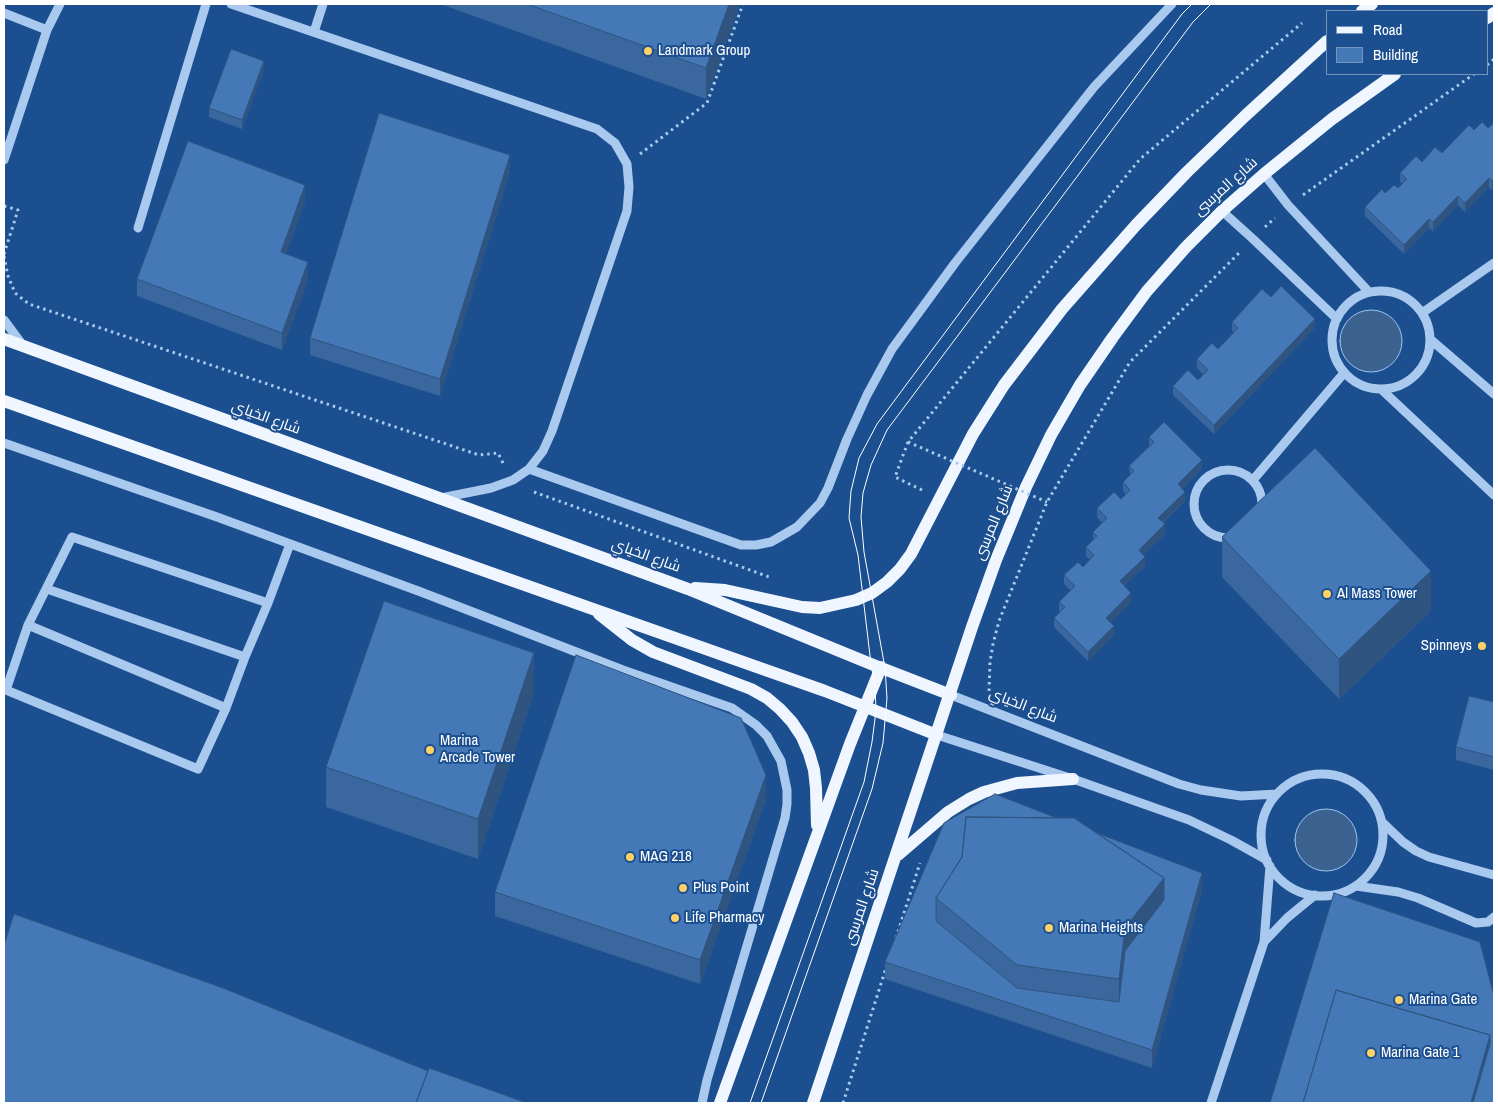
<!DOCTYPE html>
<meta charset="utf-8">
<style>
body{margin:0}
#map{position:relative;width:1498px;height:1107px;overflow:hidden;background:#1b4f8f;font-family:"Archivo Narrow",sans-serif}
canvas{display:block}
.frame{position:absolute;inset:0;border:5px solid #fff;pointer-events:none}
.legend{position:absolute;left:1326px;top:10px;width:162px;height:65px;box-sizing:border-box;background:#1b4f8f;border:1px solid #7695bc;margin:0;padding:6px 9px;list-style:none;font-size:15px;color:#fff}
.legend li{display:flex;align-items:center;gap:10px;height:25px}
.legend b{width:25px;border:1px solid #7695bc}
</style>
<div id="map">
<canvas width="1498" height="1107"></canvas>
<div class="frame"></div>
<ul class="legend">
<li><b style="height:6px;background:#f0f6ff"></b>Road</li>
<li><b style="height:14px;background:#4478b7"></b>Building</li>
</ul>
</div>
<script>
const ctx = document.querySelector('canvas').getContext('2d');
ctx.lineJoin = 'round';
function fill(path, color) { ctx.fillStyle = color; ctx.fill(path, 'evenodd'); }
const poly = rows => new Path2D(rows.map(r => 'M' + r).join(''));
function trace(path, color, width, dash) { ctx.strokeStyle = color; ctx.lineWidth = width; ctx.lineCap = dash ? 'butt' : 'round'; ctx.setLineDash(dash || []); ctx.stroke(path); }
function label(font, color, halo, rows, align = 'center') {
  ctx.font = font + ' "Archivo Narrow",Cairo,sans-serif'; ctx.lineWidth = 4; ctx.setLineDash([]); ctx.textBaseline = 'middle'; ctx.strokeStyle = halo; ctx.fillStyle = color; for (const [text, x, y, turn = 0] of rows) {
    ctx.save(); ctx.translate(x, y); ctx.rotate((+turn || 0) * Math.PI / 180); ctx.textAlign = isNaN(turn) ? turn : align; if (halo) ctx.strokeText(text, 0, 0); ctx.fillText(text, 0, 0); ctx.restore();
  }
}
const water = poly([
 '1340 341a31 31 0 1 1 62 0a31 31 0 1 1-62 0Z',
 '1295 840a31 31 0 1 1 62 0a31 31 0 1 1-62 0Z'
]);
const path = poly([
 [1487,65,1494,59],
 [640,154,707,103,743,4],
 [1303,195,1474,74],
 [4,206,18,210,4,254],
 [1265,227,1275,218],
 [4,256,8,276,15,293,29,304,479,455,498,453,504,465],
 [922,490,895,477,908,442,1140,159,1302,23],
 [534,492,772,578],
 [989,691,990,662,993,644,999,621,1047,502,1130,362,1241,251],
 [896,938,920,863],
 [843,1103,886,968]
]);
const minor = poly([
 [231,4,597,129,615,143,627,164,629,187,627,211,552,431,543,451,529,469,513,480,491,488,441,498],
 [4,13,47,30],
 [314,32,323,4],
 [4,160,47,30,60,4],
 [1264,174,1288,205,1369,292],
 [1222,211,1253,239,1337,319],
 [138,228,206,4],
 '1332 340a49 49 0 1 1 98 0a49 49 0 1 1-98 0Z',
 [1422,313,1494,263],
 [4,320,24,347],
 [1430,339,1494,394],
 [1382,390,1494,495],
 [4,443,217,517,421,592,623,670,732,708,756,725,767,736,781,761,787,790,787,804,785,818,707,1080,702,1103],
 [529,469,741,545,756,545,771,542,797,527,820,503,828,488,847,439,867,395,892,349,955,263,1094,87,1172,4],
 '1194 504a34 34 0 1 1 68 0a34 34 0 1 1-68 0Z',
 [1253,480,1344,373],
 [47,589,245,657],
 [268,603,72,537,28,625,6,690,198,769,226,708,245,657,268,603,290,544],
 [28,625,226,708],
 [951,695,1179,784,1201,790,1241,796,1277,794],
 [937,735,1073,779,1189,820,1231,840,1267,860],
 '1261 835a61 61 0 1 1 122 0a61 61 0 1 1-122 0Z',
 [1382,822,1403,842,1416,851,1429,857,1494,875],
 [1356,886,1398,892,1418,898,1476,923,1488,922,1494,917],
 [1264,942,1287,918,1315,895],
 [1211,1103,1264,942,1270,866]
]);
const major = poly([
 [1362,11,1372,4],
 [1487,18,1494,13],
 [4,339,688,589,871,664,951,695],
 [4,401,825,691,937,735],
 [695,588,725,590,802,607,820,608,856,600,872,593,887,582,900,569,911,554,973,434,1004,385,1062,309,1136,225,1187,172,1245,116,1327,41],
 [599,614,632,640,653,652,751,689,767,698,780,709,792,722,802,737,809,753,814,770,816,788,817,825],
 [898,855,948,812,969,799,984,792,1017,783,1073,779],
 [720,1103,850,744,881,667],
 [813,1103,972,627,996,560,1026,487,1051,435,1080,385,1113,337,1147,291,1186,247,1222,211,1264,174,1332,119,1395,74]
]);
const tram = poly([
 [750,1103,864,782,872,742,876,711,875,686,871,664,858,555,849,518,851,491,859,458,877,424,1182,14,1192,4],
 [761,1103,872,789,883,743,887,698,885,668,864,552,861,517,863,493,871,465,887,430,1193,22,1211,4]
]);
const pathBridge = poly([
 [908,442,1047,502]
]);
const wall = poly([
 [440,4,740,4,706,99],
 [264,70,242,129,209,117,209,108],
 [1494,123,1494,188,1492,190,1489,187,1465,212,1458,205,1433,231,1429,228,1404,254,1365,216,1365,207,1385,193,1398,188,1402,184,1400,182,1400,173,1422,162,1442,153,1474,130,1488,128],
 [510,172,440,396,310,355,310,338],
 [305,202,286,254,308,280,282,350,137,296,137,279],
 [1271,297,1315,328,1214,434,1173,395,1173,386,1198,380,1203,374,1197,368,1197,359,1218,349,1234,333,1232,331,1232,322],
 [1149,437,1202,469,1182,489,1185,501,1163,523,1165,534,1143,555,1145,566,1124,586,1131,602,1111,622,1114,635,1088,661,1054,627,1054,618,1060,612,1059,611,1059,602,1071,591,1064,584,1064,575,1083,567,1090,560,1086,556,1086,547,1093,541,1093,532,1102,523,1097,517,1097,508,1121,499,1126,494,1123,491,1123,482,1130,476,1129,466,1149,446],
 [1222,537,1431,611,1339,699,1222,577],
 [534,693,478,859,326,807,326,767],
 [1494,702,1494,770,1456,760,1456,747],
 [766,799,700,984,495,916,495,892],
 [944,823,1096,833,1202,890,1152,1068,885,979,885,962]
]);
const shadedWall = poly([
 [729,4,740,4,706,99,706,68],
 [264,61,264,70,242,129,242,120],
 [510,155,510,172,440,396,440,379],
 [1489,178,1489,187,1465,212,1465,203],
 [1494,179,1494,188,1492,190,1492,181],
 [305,185,305,202,281,269,281,252],
 [1458,196,1458,205,1433,231,1433,222],
 [1429,219,1429,228,1404,254,1404,245],
 [308,262,308,280,282,350,282,333],
 [1315,319,1315,328,1214,434,1214,425],
 [1202,460,1202,469,1178,493,1178,484],
 [1185,492,1185,501,1158,527,1158,518],
 [1165,524,1165,534,1139,559,1139,550],
 [1145,557,1145,566,1120,590,1120,581],
 [1431,571,1431,611,1339,699,1339,659],
 [1131,593,1131,602,1106,627,1106,618],
 [1114,626,1114,635,1088,661,1088,652],
 [534,653,534,693,478,859,478,819],
 [766,775,766,799,700,984,700,960],
 [1202,873,1202,890,1152,1068,1152,1050],
 [1164,878,1164,918,1119,1019,1119,979,1125,928],
 [1490,1035,1490,1075,1482,1103,1471,1103]
]);
const building = poly([
 [527,4,729,4,706,68,527,4],
 [231,49,264,61,242,120,209,108,231,49],
 [379,113,510,155,440,379,310,338,379,113],
 [1482,122,1488,128,1494,123,1494,179,1492,181,1489,178,1465,203,1458,196,1433,222,1429,219,1404,245,1365,207,1382,189,1385,193,1394,185,1398,188,1407,179,1400,173,1416,156,1422,162,1435,147,1442,153,1469,125,1474,130,1482,122],
 [188,141,305,185,281,252,308,262,282,333,137,279,188,141],
 [1281,286,1315,319,1214,425,1173,386,1188,370,1198,380,1208,370,1197,359,1212,343,1218,349,1238,328,1232,322,1262,289,1271,297,1281,286],
 [1164,422,1202,460,1178,484,1185,492,1158,518,1165,524,1139,550,1145,557,1120,581,1131,593,1106,618,1114,626,1088,652,1054,618,1065,607,1059,602,1075,586,1064,575,1078,562,1083,567,1094,555,1086,547,1097,536,1093,532,1107,518,1097,508,1114,492,1121,499,1130,490,1123,482,1134,471,1129,466,1154,442,1149,437,1164,422],
 [1315,448,1431,571,1339,659,1222,537,1315,448],
 [384,601,534,653,478,819,326,767,384,601],
 [576,655,741,718,766,775,700,960,495,892,576,655],
 [1469,696,1494,702,1494,757,1456,747,1469,696],
 [995,794,1057,818,966,817,962,857,936,898,936,921,1017,988,1119,1002,1125,951,1164,900,1164,878,1097,833,1202,873,1152,1050,885,962,944,823,995,794],
 [966,817,1074,818,1164,878,1125,928,1119,979,1017,965,936,898,962,857,966,817],
 [1334,893,1480,942,1494,996,1494,1103,1473,1103,1490,1044,1490,1035,1336,990,1303,1103,1270,1103,1334,893],
 [14,914,223,988,428,1071,416,1103,4,1103,4,945,14,914],
 [1336,990,1490,1035,1471,1103,1303,1103,1336,990],
 [429,1068,527,1103,416,1103,429,1068]
]);
const markers = [
 [648,51,5,"#ffd166"],
 [1327,594,5,"#ffd166"],
 [1482,646,5,"#ffd166"],
 [430,750,5,"#ffd166"],
 [630,857,5,"#ffd166"],
 [683,888,5,"#ffd166"],
 [675,918,5,"#ffd166"],
 [1049,928,5,"#ffd166"],
 [1399,1000,5,"#ffd166"],
 [1371,1053,5,"#ffd166"]
];
const poiNames = [
 ["Landmark Group",658,51],
 ["Al Mass Tower",1337,594],
 ["Spinneys",1472,646,"right"],
 ["Marina",440,741],
 ["Arcade Tower",440,758],
 ["MAG 218",640,857],
 ["Plus Point",693,888],
 ["Life Pharmacy",685,918],
 ["Marina Heights",1059,928],
 ["Marina Gate",1409,1000],
 ["Marina Gate 1",1381,1053]
];
const streetNames = [
 ["شارع المرسى",1226,187,-42],
 ["شارع الخياي",266,418,20],
 ["شارع المرسى",994,523,-68],
 ["شارع الخياي",646,556,20],
 ["شارع الخياي",1023,706,21],
 ["شارع المرسى",862,907,-71]
];
fill(water, '#3c6290');
trace(water, '#9cc4f0', 1);
trace(path, '#a9c9ee', 3, [2.5, 4]);
trace(minor, '#a9c9ee', 9);
trace(major, '#f0f6ff', 12);
trace(tram, '#fff', 1);
trace(pathBridge, '#a9c9ee', 3, [2.5, 4]);
fill(wall, '#3a679d');
fill(shadedWall, '#305480');
fill(building, '#4478b7');
trace(building, '#305480', 1);
for (const [x, y, r, color] of markers) { const dot = new Path2D(); dot.arc(x, y, r, 0, 2 * Math.PI); ctx.fillStyle = color; ctx.fill(dot); trace(dot, '#1b4f8f', 2); }
label('15px', '#fff', '#1b4f8f', poiNames, 'left');
label('15px', '#fff', '#1b4f8f', streetNames);
</script>
